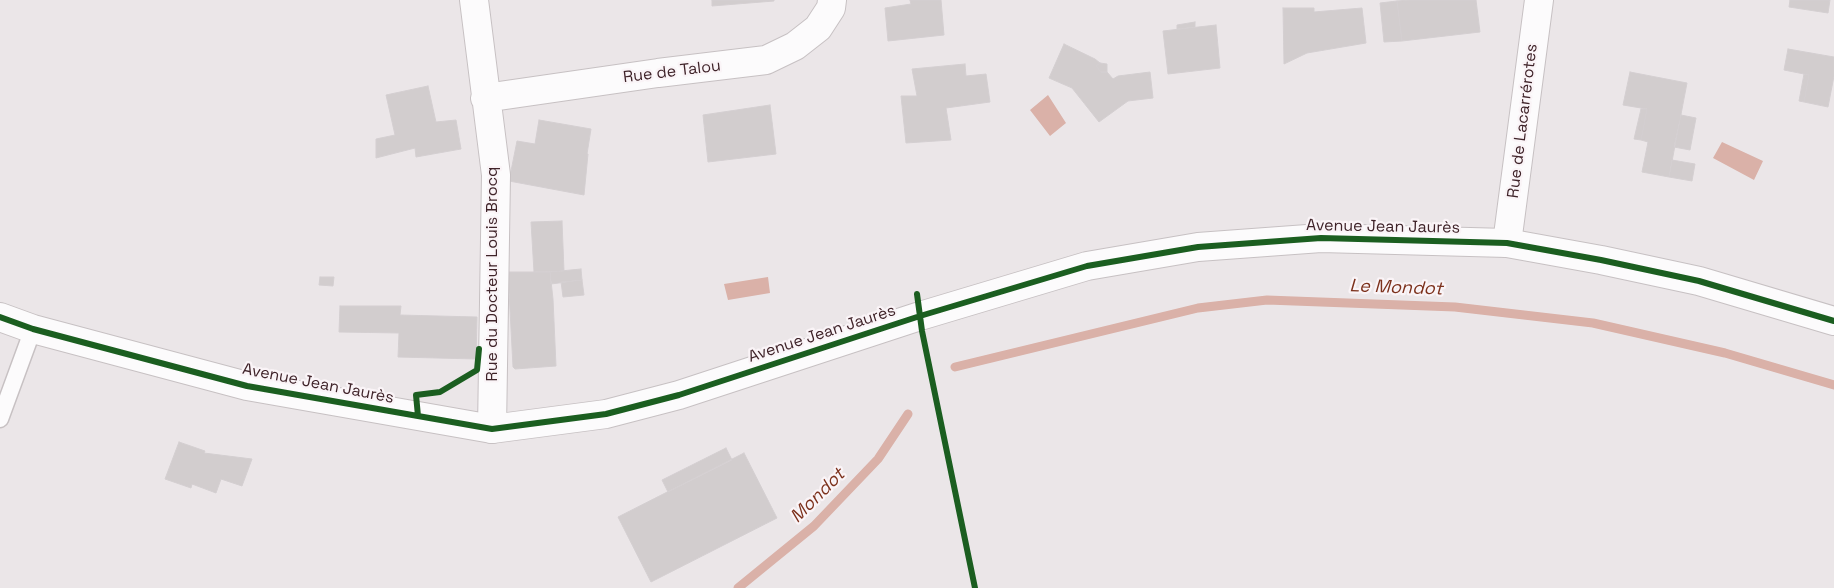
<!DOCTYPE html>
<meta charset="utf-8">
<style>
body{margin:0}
canvas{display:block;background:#ebe6e8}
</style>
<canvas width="1834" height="588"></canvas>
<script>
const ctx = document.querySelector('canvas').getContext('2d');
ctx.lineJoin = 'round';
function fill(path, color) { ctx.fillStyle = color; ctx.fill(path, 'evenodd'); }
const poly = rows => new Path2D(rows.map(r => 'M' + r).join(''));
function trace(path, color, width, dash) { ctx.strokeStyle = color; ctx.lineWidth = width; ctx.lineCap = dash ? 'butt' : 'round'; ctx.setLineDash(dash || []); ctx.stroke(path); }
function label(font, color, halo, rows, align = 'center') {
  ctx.font = font + ' "Space Grotesk",sans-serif'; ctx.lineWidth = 4.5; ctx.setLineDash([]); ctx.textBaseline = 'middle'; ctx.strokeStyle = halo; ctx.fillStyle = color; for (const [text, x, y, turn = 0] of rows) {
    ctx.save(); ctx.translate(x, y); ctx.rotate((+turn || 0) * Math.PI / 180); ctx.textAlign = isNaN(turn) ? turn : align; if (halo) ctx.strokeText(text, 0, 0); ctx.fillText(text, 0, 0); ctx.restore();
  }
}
const water = poly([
 [1048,95,1066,123,1050,136,1030,110],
 [1722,142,1763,161,1754,180,1713,158],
 [768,277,770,293,728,300,724,284]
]);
const stream = poly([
 [955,367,1198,308,1267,300,1455,307,1593,323,1725,353,1834,385],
 [738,588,814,526,878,459,908,414]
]);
const building = poly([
 [712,0,774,0,774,1,712,6,712,0],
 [910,0,941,0,944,35,888,41,885,8,911,4,910,0],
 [1409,0,1476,0,1480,32,1402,41,1397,1,1409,0],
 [1790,0,1830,0,1828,13,1789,7,1790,0],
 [1397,1,1402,41,1384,42,1380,3,1397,1],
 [1283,8,1314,8,1314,12,1362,8,1366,43,1307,53,1284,64,1283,8],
 [1195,22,1195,27,1177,29,1177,25,1195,22],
 [1216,25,1220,68,1168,74,1163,31,1216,25],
 [1064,44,1095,59,1100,63,1096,66,1101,72,1107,72,1113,79,1118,76,1150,72,1153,98,1128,101,1099,122,1072,88,1049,78,1064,44],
 [1788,49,1834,57,1834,76,1828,107,1804,102,1809,75,1784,70,1788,49],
 [1100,63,1107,64,1107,72,1101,72,1096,66,1100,63],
 [965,64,966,76,986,74,990,102,946,108,951,140,906,143,901,96,917,96,912,69,965,64],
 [1630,72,1687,83,1669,177,1642,172,1648,142,1641,140,1647,109,1623,105,1630,72],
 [1804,74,1809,75,1804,102,1799,101,1804,74],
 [428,86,436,122,456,120,461,149,416,157,415,148,376,158,376,139,395,135,386,95,428,86],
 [770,105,776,154,708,162,703,115,770,105],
 [1641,109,1647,109,1641,140,1634,139,1641,109],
 [1681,115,1696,118,1690,150,1674,147,1681,115],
 [539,120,591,129,587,154,588,154,584,195,509,181,517,141,535,144,539,120],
 [1672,160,1695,164,1692,181,1669,177,1672,160],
 [562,221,564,271,534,272,531,222,562,221],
 [581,269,582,280,551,284,550,272,581,269],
 [508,272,550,272,553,299,556,366,515,369,513,367,508,272],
 [320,277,334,277,333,286,319,285,320,277],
 [582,280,584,295,563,297,561,282,582,280],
 [340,306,401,306,400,315,477,317,476,359,398,357,399,333,339,332,340,306],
 [179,442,205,451,204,453,252,459,242,486,221,479,216,493,192,484,191,488,165,479,179,442],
 [726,448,732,460,668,492,662,480,726,448],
 [744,453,777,518,651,582,618,517,744,453]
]);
const path = poly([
 [442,391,464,378]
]);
const service = poly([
 [0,419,33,329]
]);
const minor = poly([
 [474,0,496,175,492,429],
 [485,98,658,73,766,60,795,46,818,28,831,8,832,0],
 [1507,243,1539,0]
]);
const tertiary = poly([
 [0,317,33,329,247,386,492,429,606,414,679,395,920,316,1087,266,1198,247,1321,238,1507,243,1601,260,1699,281,1834,321]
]);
const cycleway = poly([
 [917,294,922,331,975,588],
 [0,317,33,329,247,386,492,429,606,414,679,395,920,316,1087,266,1198,247,1321,238,1507,243,1601,260,1699,281,1834,321],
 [418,416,416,395,440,392,477,370,479,349]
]);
const streetNames = [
 ["Rue de Talou",672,72,-7],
 ["Rue de Lacarrérotes",1523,121,-83],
 ["Avenue Jean Jaurès",1383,227,1],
 ["Rue du Docteur Louis Brocq",493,274,-90],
 ["Avenue Jean Jaurès",822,334,-18],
 ["Avenue Jean Jaurès",318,384,11]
];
const waterNames = [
 ["Le Mondot",1396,288,2],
 ["Mondot",818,496,-45]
];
fill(water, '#dab1a8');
trace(stream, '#dab1a8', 9);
fill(building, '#d2cdce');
trace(building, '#d4cfd1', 1);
trace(service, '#c7c1c3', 19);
trace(minor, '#c7c1c3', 30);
trace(tertiary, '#c7c1c3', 30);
trace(path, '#cec6c8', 3, [2.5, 4]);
trace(service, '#fcfbfc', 16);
trace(minor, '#fcfbfc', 28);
trace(tertiary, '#fcfbfc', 28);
trace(cycleway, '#1b5e20', 6);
label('16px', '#3f2329', '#faf4f7', streetNames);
label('italic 18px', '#7c311c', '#faf4f7', waterNames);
</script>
